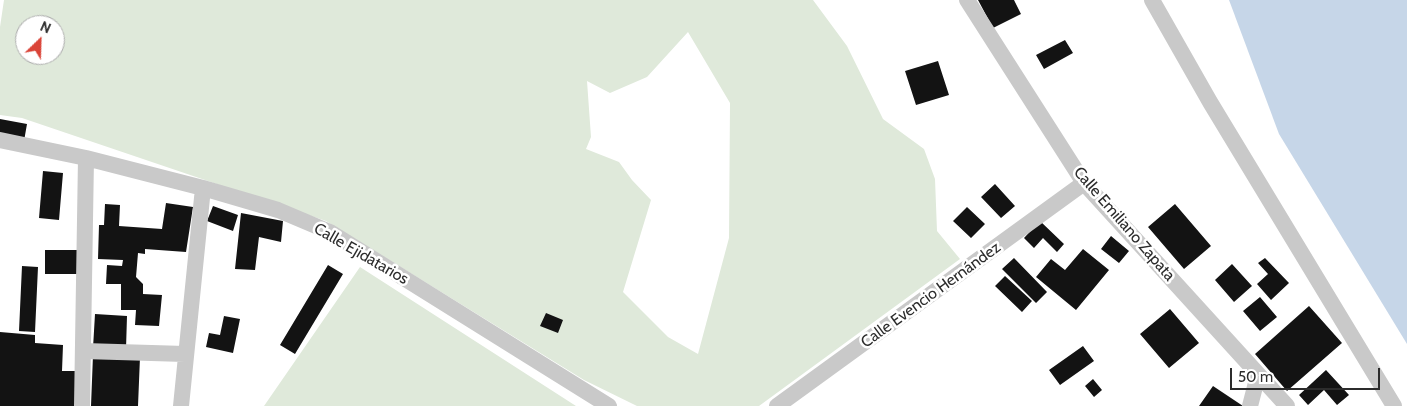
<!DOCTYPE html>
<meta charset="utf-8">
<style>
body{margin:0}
#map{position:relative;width:1407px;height:406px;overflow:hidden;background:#fff;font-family:Cabin,sans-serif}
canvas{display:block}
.north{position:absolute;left:15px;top:15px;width:50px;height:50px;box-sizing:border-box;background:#fff;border:1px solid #ababab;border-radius:50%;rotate:24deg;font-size:14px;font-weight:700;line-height:20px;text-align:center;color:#2c2c2c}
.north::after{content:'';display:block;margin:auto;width:18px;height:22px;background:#da4337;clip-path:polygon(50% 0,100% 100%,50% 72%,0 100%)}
.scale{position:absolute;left:1230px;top:368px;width:150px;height:22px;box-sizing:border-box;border:2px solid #2c2c2c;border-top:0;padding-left:6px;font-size:15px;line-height:18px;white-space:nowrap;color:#2c2c2c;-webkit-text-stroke:4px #fff;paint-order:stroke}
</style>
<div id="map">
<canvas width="1407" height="406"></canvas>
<div class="north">N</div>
<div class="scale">50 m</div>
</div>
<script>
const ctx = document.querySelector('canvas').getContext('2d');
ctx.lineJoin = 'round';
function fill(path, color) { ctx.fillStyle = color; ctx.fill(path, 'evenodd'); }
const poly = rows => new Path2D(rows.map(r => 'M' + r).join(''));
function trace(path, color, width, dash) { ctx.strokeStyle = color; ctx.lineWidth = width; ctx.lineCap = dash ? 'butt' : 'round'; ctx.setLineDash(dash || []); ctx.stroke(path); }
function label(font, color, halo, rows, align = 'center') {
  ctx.font = font + ' Cabin,sans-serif'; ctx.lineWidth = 5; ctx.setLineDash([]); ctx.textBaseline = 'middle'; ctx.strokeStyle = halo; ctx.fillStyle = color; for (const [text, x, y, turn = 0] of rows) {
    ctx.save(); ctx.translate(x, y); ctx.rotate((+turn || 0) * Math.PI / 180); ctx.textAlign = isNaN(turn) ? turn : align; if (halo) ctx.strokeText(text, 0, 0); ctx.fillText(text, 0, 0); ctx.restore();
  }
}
const green = poly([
 [4,0,813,0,847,46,883,119,924,149,935,179,937,231,960,259,759,406,637,406,584,380,326,221,22,118,0,115,0,27],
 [25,25,55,25,55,55,25,55],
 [688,32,730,103,729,238,698,354,668,337,623,292,651,200,632,180,619,162,586,149,591,137,587,81,610,93,647,77],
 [360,267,576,406,264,406]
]);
const water = poly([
 [1229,0,1407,0,1407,344,1279,134]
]);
const building = poly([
 [978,0,1014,0,1021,14,993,28],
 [1065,40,1073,53,1044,69,1036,55],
 [938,61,949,95,916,105,905,71],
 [0,119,27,124,24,141,0,136],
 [43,171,63,173,59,220,39,218],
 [995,184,1015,206,1001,218,981,197],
 [166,203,193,207,186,252,145,249,145,254,138,253,136,277,143,284,143,294,162,295,159,326,135,325,136,310,121,310,121,284,106,284,107,265,122,266,123,260,98,259,99,225,104,225,105,204,120,205,119,226,162,229],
 [1175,204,1211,246,1184,269,1148,227],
 [213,206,238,215,233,231,207,221],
 [967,207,985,224,971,238,953,221],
 [241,213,283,221,281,242,259,237,255,270,235,269],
 [1040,221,1064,244,1057,252,1043,238,1034,248,1024,238],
 [1111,236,1129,251,1119,263,1101,249],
 [1083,249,1109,270,1076,310,1036,277,1051,259,1065,270],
 [45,250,78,250,79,274,45,274],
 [1014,258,1047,292,1036,303,1002,269],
 [1265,258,1289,283,1271,300,1257,284,1268,274,1258,263],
 [1232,264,1252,286,1234,302,1215,280],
 [328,265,343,274,295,354,280,345],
 [22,266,38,267,35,332,19,331],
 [1005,276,1032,301,1022,312,995,286],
 [1260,297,1277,317,1260,331,1243,311],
 [1309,306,1342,343,1287,391,1255,354],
 [1170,309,1199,343,1169,368,1140,334],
 [546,313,563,320,558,333,540,326],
 [95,314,127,316,126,349,93,348],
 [224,316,240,319,233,353,206,347,209,333,220,335],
 [0,332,35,335,35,343,63,345,62,371,81,371,79,406,0,406],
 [1083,346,1094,361,1060,385,1049,370],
 [93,355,140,357,138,406,91,406],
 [1326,370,1349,395,1337,405,1324,390,1308,405,1299,395],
 [1093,379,1102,390,1094,397,1085,386],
 [1213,386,1243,406,1199,406]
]);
const street = poly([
 [967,0,1084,183,1287,406],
 [1152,0,1210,102,1394,406],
 [0,140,86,158,203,188,278,210,330,232,609,406],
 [84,351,185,354],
 [82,406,86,158],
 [181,406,203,188],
 [777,406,1084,183],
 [1250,406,1258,375]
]);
const streetNames = [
 ["Calle Emiliano Zapata",1124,224,49],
 ["Calle Ejidatarios",361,254,30],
 ["Calle Evencio Hernández",931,295,-36]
];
fill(green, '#dfe9da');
fill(water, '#c6d6e8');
fill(building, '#131313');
trace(street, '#c9c9c9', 16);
label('16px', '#2c2c2c', '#fff', streetNames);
</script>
